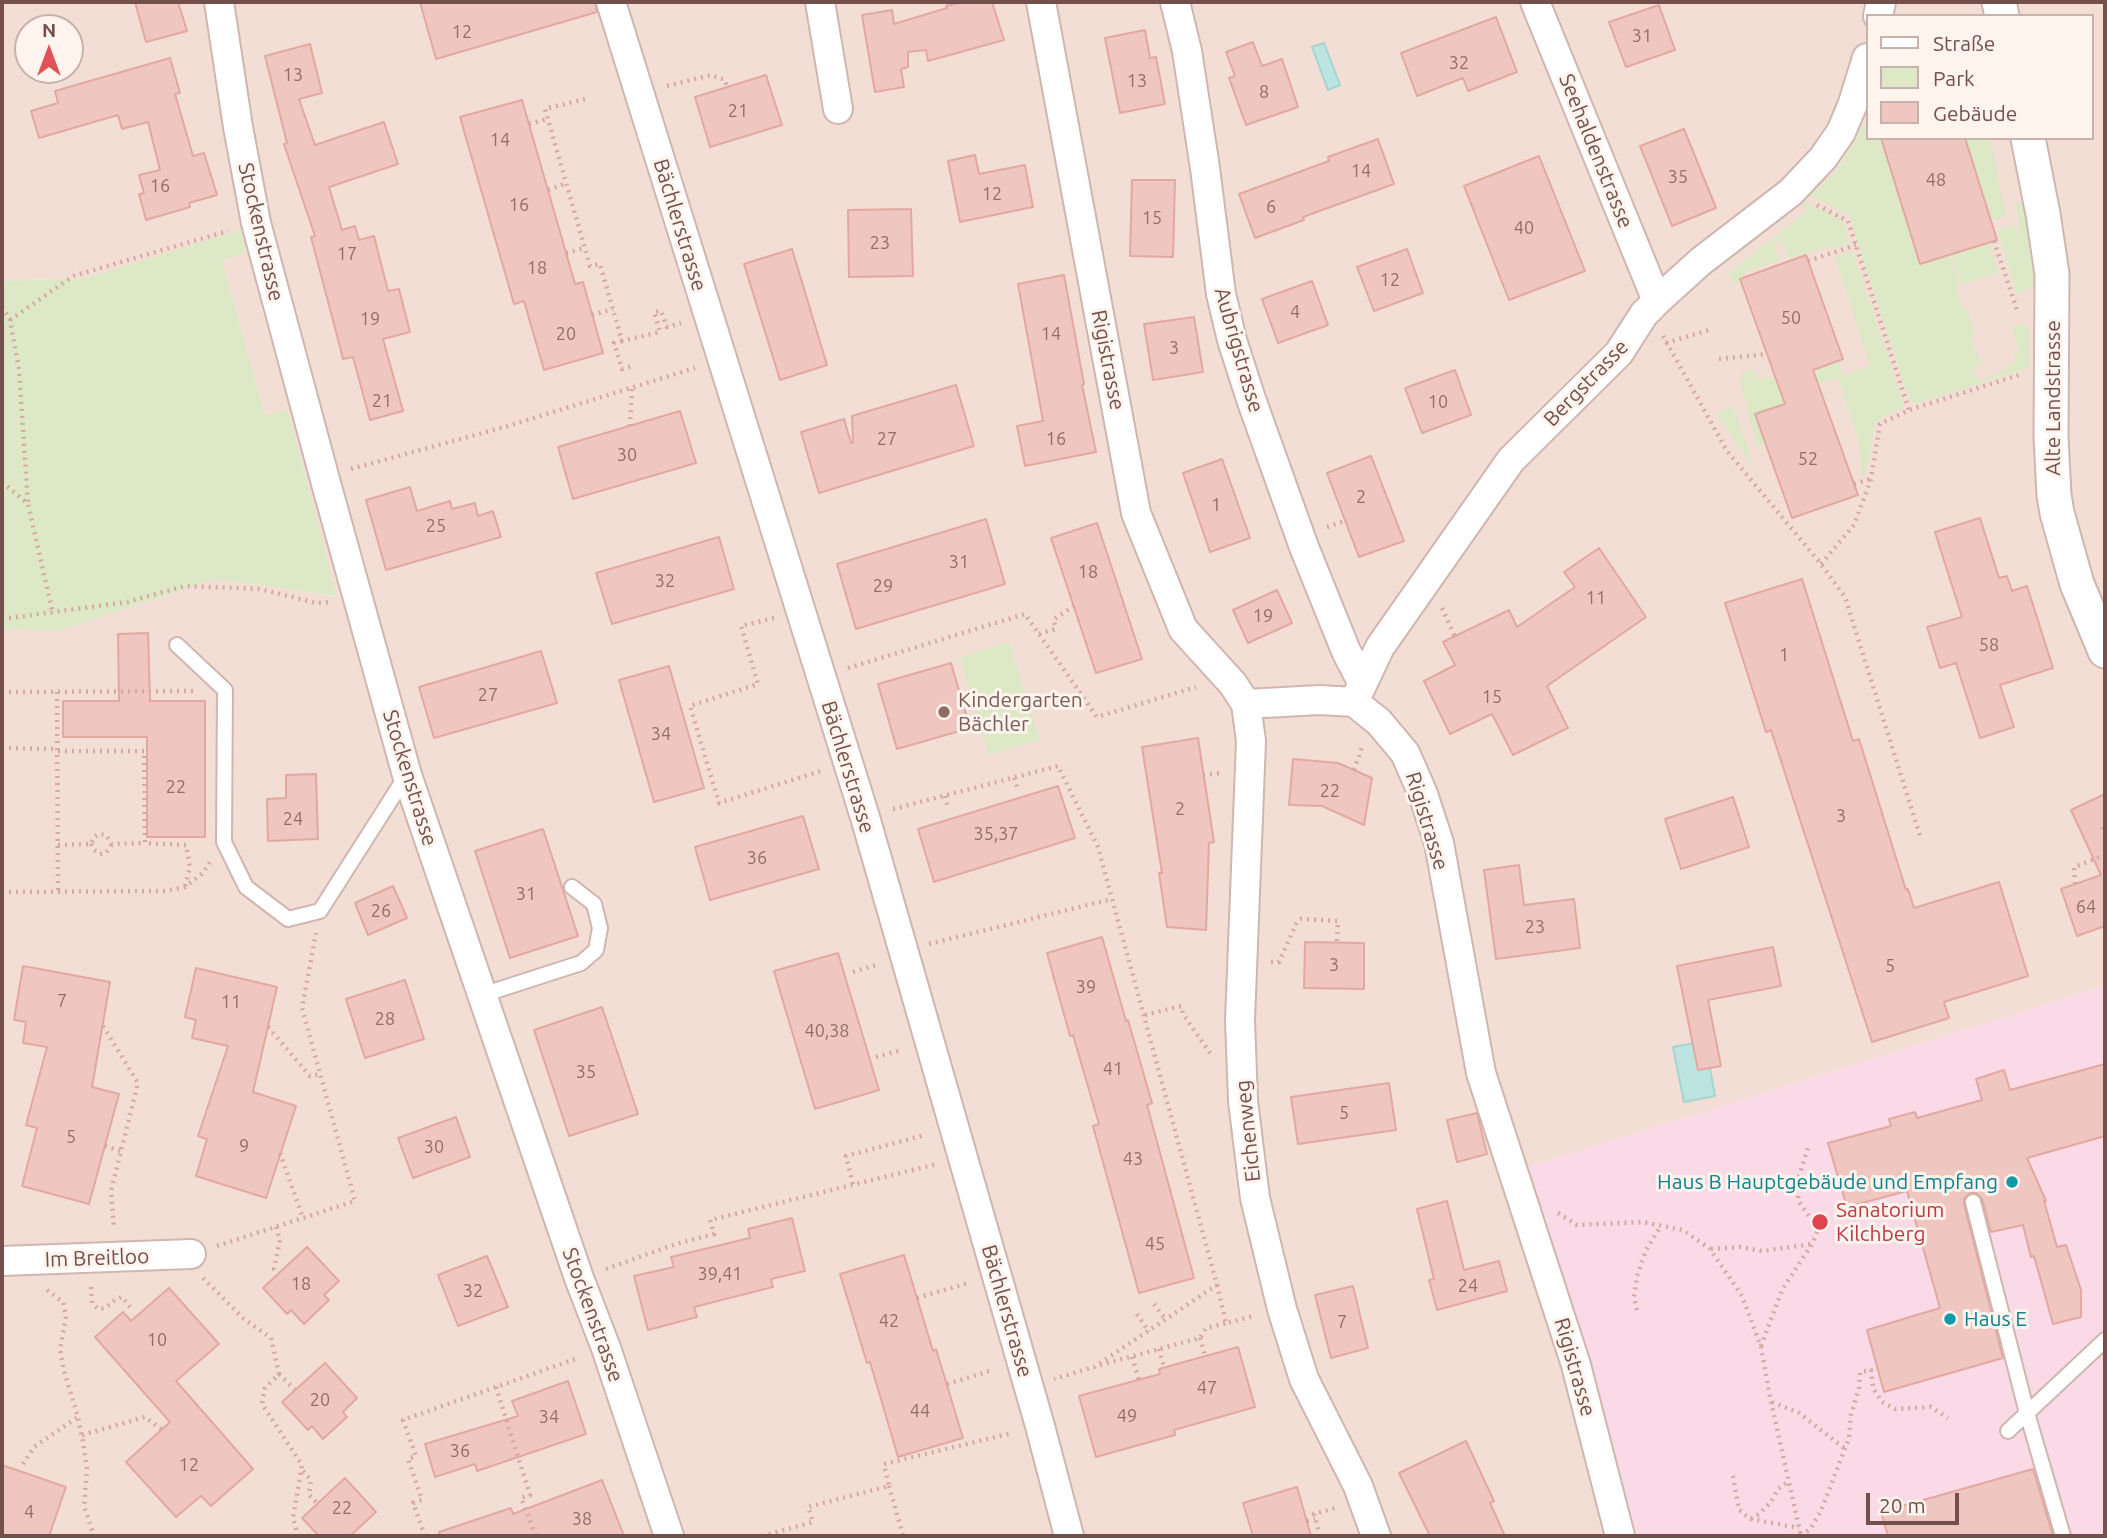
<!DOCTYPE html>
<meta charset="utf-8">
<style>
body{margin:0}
#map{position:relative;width:2107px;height:1538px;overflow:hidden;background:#fbeee7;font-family:Ubuntu,sans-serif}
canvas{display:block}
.frame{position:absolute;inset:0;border:4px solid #74504c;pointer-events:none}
.legend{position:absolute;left:1866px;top:14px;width:228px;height:126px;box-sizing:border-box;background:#fef3ed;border:2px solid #c7b2ad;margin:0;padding:9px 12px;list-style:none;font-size:21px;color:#74504c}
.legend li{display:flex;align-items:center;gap:14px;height:35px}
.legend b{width:35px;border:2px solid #c7b2ad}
.north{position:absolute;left:14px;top:14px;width:70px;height:70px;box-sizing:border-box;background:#fef3ed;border:2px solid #c7b2ad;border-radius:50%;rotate:0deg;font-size:19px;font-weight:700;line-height:28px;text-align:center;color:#74504c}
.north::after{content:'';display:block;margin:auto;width:24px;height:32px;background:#e05257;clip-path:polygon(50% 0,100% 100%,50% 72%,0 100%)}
.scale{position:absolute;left:1866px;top:1493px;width:93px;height:32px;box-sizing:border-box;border:4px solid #74504c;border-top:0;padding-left:9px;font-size:21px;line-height:24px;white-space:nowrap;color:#74504c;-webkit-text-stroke:5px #fef3ed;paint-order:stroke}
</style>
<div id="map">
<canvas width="2107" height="1538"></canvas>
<div class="frame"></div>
<ul class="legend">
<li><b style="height:9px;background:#fff"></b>Straße</li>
<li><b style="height:19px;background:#dde9c6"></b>Park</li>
<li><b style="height:19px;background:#f0c6c0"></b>Gebäude</li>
</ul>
<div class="north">N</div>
<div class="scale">20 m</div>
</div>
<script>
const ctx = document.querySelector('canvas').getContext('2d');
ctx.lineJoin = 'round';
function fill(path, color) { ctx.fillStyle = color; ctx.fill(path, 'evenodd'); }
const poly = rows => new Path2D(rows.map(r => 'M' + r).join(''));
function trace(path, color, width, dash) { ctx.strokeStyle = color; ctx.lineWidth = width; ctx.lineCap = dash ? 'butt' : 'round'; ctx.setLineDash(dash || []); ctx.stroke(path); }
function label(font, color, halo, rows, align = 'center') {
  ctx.font = font + ' Ubuntu,sans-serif'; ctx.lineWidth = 6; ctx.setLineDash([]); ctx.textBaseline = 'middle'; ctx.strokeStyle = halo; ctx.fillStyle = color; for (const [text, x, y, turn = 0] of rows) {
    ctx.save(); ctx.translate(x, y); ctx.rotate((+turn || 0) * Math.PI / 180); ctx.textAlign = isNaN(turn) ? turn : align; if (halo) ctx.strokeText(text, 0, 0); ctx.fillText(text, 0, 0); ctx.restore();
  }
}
const residential = poly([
 [2,2,2105,2,2105,1536,2,1536,2,631,9,629,60,630,216,579,336,596,288,410,265,416,222,260,245,253,247,229,86,278,2,281],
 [1867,16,2091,16,2091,138,1867,138],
 [28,28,70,28,70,70,28,70]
]);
const medical = poly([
 [2105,986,2105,1536,1630,1536,1519,1170]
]);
const green = poly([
 [1867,120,1867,138,1881,138,1920,264,1949,255,1959,286,1956,287,1963,309,1967,309,1976,337,1971,339,1980,361,1984,361,1985,363,1973,367,1978,378,1981,380,2005,370,2008,365,2015,362,2013,355,2019,352,2012,327,2021,324,2029,326,2029,368,1914,404,1910,402,1848,214,1810,196,1836,171],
 [1965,138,1990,138,2006,216,1991,221],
 [2023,201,2026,202,2036,280,2033,281,2033,285,2029,290,2017,294,1997,230,2016,225,2017,232,2020,231,2016,203],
 [1802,203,1807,203,1842,220,1849,241,1848,244,1832,249,1830,246,1788,259,1781,241,1774,243,1779,261,1744,272,1746,277,1741,282,1732,284,1729,273,1807,211,1802,206],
 [247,228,245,253,222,260,265,415,288,410,337,596,216,579,59,631,10,629,2,631,2,281,86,278],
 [1989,243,1999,273,1961,285,1951,254],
 [1850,251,1853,253,1904,405,1903,408,1879,419,1876,422,1865,477,1863,478,1858,439,1838,378,1814,385,1816,393,1755,414,1766,444,1757,447,1740,379,1743,377,1742,373,1753,369,1758,380,1775,376,1778,383,1839,361,1843,376,1870,365,1835,257],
 [1733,406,1754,466,1753,467,1716,413],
 [1009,642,1040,740,989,755,960,657]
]);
const water = poly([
 [1324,43,1340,85,1328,90,1312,47,1324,43],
 [1705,1041,1715,1096,1684,1102,1673,1047,1705,1041]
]);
const building = poly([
 [135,2,178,2,187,31,146,42,135,2],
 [420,2,595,2,597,12,436,59,420,2],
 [961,2,992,2,1004,40,928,61,926,50,908,52,908,67,901,69,904,87,875,92,862,15,892,10,894,24,947,8,946,6,961,2],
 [1659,5,1675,50,1626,67,1609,22,1659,5],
 [1496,17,1517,72,1468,91,1463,78,1417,96,1401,53,1496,17],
 [1145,30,1150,58,1156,57,1165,104,1120,113,1105,38,1145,30],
 [1253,42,1262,66,1282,59,1298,107,1246,125,1229,78,1235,76,1226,52,1253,42],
 [310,44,322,93,299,99,315,145,384,122,398,164,329,187,342,230,355,226,359,240,374,236,388,291,399,289,410,332,383,339,403,411,370,420,353,357,343,359,340,347,311,237,315,236,284,144,287,143,265,56,310,44],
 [170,58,180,93,175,94,193,156,204,153,217,195,189,203,190,207,146,220,139,194,144,193,139,175,160,170,148,122,122,129,118,115,39,138,31,111,58,103,55,91,170,58],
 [766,75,782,125,710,147,695,97,766,75],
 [522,100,575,284,583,282,603,353,544,370,524,301,514,304,460,117,522,100],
 [1684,129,1716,208,1672,226,1640,146,1684,129],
 [1881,138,1965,138,1997,240,1920,264,1881,138],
 [1378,139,1394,184,1303,217,1304,220,1255,238,1239,194,1329,161,1328,157,1378,139],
 [975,155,979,174,1025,165,1033,207,960,222,948,161,975,155],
 [1539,156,1585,271,1509,300,1464,186,1539,156],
 [1132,180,1175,180,1173,257,1130,256,1132,180],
 [911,209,913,276,849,277,848,210,911,209],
 [792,249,827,365,780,380,744,264,792,249],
 [1407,249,1423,293,1374,311,1357,267,1407,249],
 [1806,255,1843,359,1813,370,1858,495,1792,518,1755,414,1785,404,1740,279,1806,255],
 [1064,275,1084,384,1082,385,1096,452,1025,466,1017,426,1043,421,1018,284,1064,275],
 [1312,281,1328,325,1278,343,1262,299,1312,281],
 [1194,317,1203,372,1153,380,1144,324,1194,317],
 [1455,370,1471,415,1422,433,1405,388,1455,370],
 [956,385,974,446,819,493,801,432,844,419,851,443,853,443,852,416,956,385],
 [680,411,696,463,573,499,558,447,680,411],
 [1371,456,1404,541,1359,557,1327,473,1371,456],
 [1222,459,1250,538,1210,552,1183,473,1222,459],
 [410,487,417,511,450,501,452,509,475,503,478,516,493,511,501,537,386,570,366,500,410,487],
 [1980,518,1999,578,2007,576,2012,591,2027,586,2053,668,2000,685,2014,727,1980,738,1956,663,1940,668,1927,627,1962,617,1935,532,1980,518],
 [986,519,1005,584,856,629,837,564,986,519],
 [1097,523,1142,659,1096,673,1051,538,1097,523],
 [719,537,734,589,612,624,596,573,719,537],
 [1599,548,1646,617,1547,686,1568,728,1513,755,1492,714,1450,734,1424,681,1455,665,1443,642,1509,610,1517,627,1575,587,1564,572,1599,548],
 [1802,579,1853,741,1859,739,1906,890,1908,889,1914,908,1999,882,2028,976,1944,1002,1949,1018,1872,1042,1771,730,1766,732,1725,603,1802,579],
 [1277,590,1292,623,1248,643,1233,610,1277,590],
 [148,633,150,701,205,701,205,837,147,837,147,737,63,737,63,701,119,701,118,634,148,633],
 [541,651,557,703,434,738,419,687,541,651],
 [951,663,970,728,897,749,878,684,951,663],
 [669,666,704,788,654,802,619,680,669,666],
 [1198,738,1214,842,1209,843,1206,930,1167,927,1159,873,1162,873,1142,747,1198,738],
 [1293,759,1338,763,1372,778,1364,825,1322,806,1289,805,1293,759],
 [316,774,318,839,268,841,267,799,286,798,286,775,316,774],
 [1058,786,1075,838,934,882,918,829,1058,786],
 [2105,794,2105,926,2077,936,2061,889,2101,875,2071,810,2105,794],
 [1733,797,1749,847,1681,869,1665,819,1733,797],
 [803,816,819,869,710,900,695,847,803,816],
 [543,829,578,936,510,958,475,851,543,829],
 [1519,865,1524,905,1574,899,1580,948,1496,959,1484,870,1519,865],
 [393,886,407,918,368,935,355,903,393,886],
 [1102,937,1126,1021,1128,1020,1152,1103,1147,1105,1194,1278,1139,1293,1093,1126,1099,1124,1073,1035,1070,1036,1047,953,1102,937],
 [1305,942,1364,943,1364,989,1304,988,1305,942],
 [1773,947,1781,986,1708,1000,1721,1066,1698,1070,1677,966,1773,947],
 [838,953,879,1090,815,1109,774,971,838,953],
 [23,966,110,982,92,1087,119,1094,89,1204,22,1186,37,1128,26,1125,47,1047,23,1043,26,1022,14,1020,23,966],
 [196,968,277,987,253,1092,296,1106,266,1198,196,1176,207,1139,198,1136,228,1046,192,1038,196,1020,185,1017,196,968],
 [405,980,424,1039,365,1058,346,999,405,980],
 [602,1007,638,1114,569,1136,534,1030,602,1007],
 [2105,1064,2105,1136,2027,1158,2046,1201,2044,1201,2057,1247,2066,1245,2081,1290,2081,1317,2053,1324,2034,1256,2031,1257,2023,1225,1991,1232,1982,1199,1976,1193,1970,1193,1964,1199,1964,1204,2003,1358,1884,1392,1867,1330,1940,1308,1907,1191,1847,1207,1828,1143,1891,1126,1889,1119,1915,1112,1917,1118,1982,1100,1976,1079,2004,1070,2010,1090,2105,1064],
 [1389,1083,1396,1130,1298,1144,1291,1097,1389,1083],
 [1477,1113,1487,1154,1457,1162,1447,1120,1477,1113],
 [456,1117,470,1157,413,1178,398,1138,456,1117],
 [1447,1201,1464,1270,1499,1261,1507,1291,1437,1310,1429,1280,1434,1279,1417,1209,1447,1201],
 [792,1218,805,1271,771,1279,773,1287,694,1307,697,1317,648,1330,634,1276,674,1267,671,1257,750,1238,748,1229,792,1218],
 [307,1247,339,1281,324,1295,329,1300,304,1324,291,1310,287,1314,263,1288,307,1247],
 [904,1255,933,1351,936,1349,963,1438,898,1457,870,1362,867,1363,840,1274,904,1255],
 [487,1256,508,1307,458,1326,438,1275,487,1256],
 [1353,1286,1368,1348,1331,1358,1315,1295,1353,1286],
 [169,1288,219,1344,176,1381,253,1469,211,1506,201,1496,176,1517,126,1462,170,1422,95,1337,123,1312,131,1321,169,1288],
 [1238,1347,1255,1407,1174,1430,1175,1435,1096,1457,1079,1396,1160,1374,1159,1369,1238,1347],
 [325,1363,357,1398,343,1412,347,1417,323,1439,312,1426,308,1430,282,1402,325,1363],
 [568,1381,586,1434,477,1471,475,1464,435,1477,425,1444,518,1416,512,1401,568,1381],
 [1466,1441,1494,1501,1490,1503,1505,1536,1430,1536,1399,1473,1466,1441],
 [2,1465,66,1487,49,1536,2,1536,2,1465],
 [2033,1469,2053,1536,1888,1536,1881,1512,2033,1469],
 [345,1478,376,1512,350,1536,319,1536,302,1518,345,1478],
 [602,1480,624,1536,440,1536,439,1532,511,1508,513,1514,602,1480],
 [1297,1487,1311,1536,1253,1536,1243,1503,1297,1487]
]);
const path = poly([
 [667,86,711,75,725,80,727,87],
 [585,99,545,109,590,266,600,264,622,341,660,332,654,312,661,311,667,327,681,323],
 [529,124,548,119],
 [548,190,567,183],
 [1817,205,1848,221,1909,410],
 [1994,241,2017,310],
 [566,253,585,248],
 [1808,261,1856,245],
 [2,307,10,320,19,369,28,504],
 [592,315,613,309],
 [10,320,73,276,228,231],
 [1663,336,1727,451,1821,564,1845,597,1921,839],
 [622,341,614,343,622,369,632,366],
 [1666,343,1709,330],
 [1719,359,1767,354],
 [630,426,632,388],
 [351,469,508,426,695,368],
 [2,482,28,504,53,614],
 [1854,484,1870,479],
 [1327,527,1345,521],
 [1821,564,1854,525,1871,479,1880,424,1909,410,2022,374],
 [1442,608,1455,637],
 [774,618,741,626,758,684,690,706,719,803,821,771],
 [2,619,127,602,185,586,260,589,316,603,331,602],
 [1039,634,1055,629,1054,619,1074,606],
 [848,668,1025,614,1097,717,1196,687],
 [2,692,193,691],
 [57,692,58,892],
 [2,748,58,749],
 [58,751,144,751,145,843,186,845,190,867,185,887],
 [1354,770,1362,747],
 [1203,775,1221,773],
 [1014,778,1017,787],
 [945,796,948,807],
 [893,809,1058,766,1098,847,1217,1285,1094,1367,1054,1379],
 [2102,827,2105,834],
 [91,844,94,850,100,854,106,853,112,844],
 [58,845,91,844,94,837,99,834,106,835,112,844,145,843],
 [2075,884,2074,867,2105,855],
 [2,892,165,891,185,887,203,873,210,862],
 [929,944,1112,899],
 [1271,962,1279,962,1297,922,1301,919,1338,921,1337,943],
 [853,972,876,965],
 [1145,1015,1181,1006,1183,1014,1212,1056],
 [103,1026,138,1083,111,1191,114,1228],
 [268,1027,310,1076,320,1074],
 [876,1057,901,1050],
 [105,1146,121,1151],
 [280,1153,303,1218],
 [853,1184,846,1156,925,1135],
 [1558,1213,1577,1225,1643,1222,1683,1230,1710,1249,1742,1296,1761,1347,1771,1402,1801,1536],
 [276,1227,280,1240,274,1269,278,1273],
 [217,1246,355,1201,302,1008,316,933],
 [1711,1249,1740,1247,1762,1251,1812,1244],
 [606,1269,676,1244,714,1234,710,1220,937,1164],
 [203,1278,244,1319,271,1338,279,1374,265,1388,262,1404,302,1465,293,1518,298,1536],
 [1217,1285,1226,1323,1254,1316],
 [91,1287,92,1303,98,1309,105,1308,115,1300,122,1297,130,1307],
 [47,1290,63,1302,66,1316,60,1350,64,1371,78,1417,83,1442,87,1469,84,1506,94,1536],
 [917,1298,968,1283],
 [1154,1304,1166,1320],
 [1637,1310,1634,1297,1637,1276,1646,1250,1661,1226],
 [1137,1314,1149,1332],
 [1200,1338,1205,1356],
 [1761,1346,1782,1290,1812,1244,1818,1230,1798,1200,1799,1177,1808,1147],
 [1159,1349,1164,1367],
 [1132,1357,1139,1380],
 [1100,1365,1200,1338,1206,1328,1226,1323],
 [279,1374,295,1390],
 [947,1384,993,1370],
 [496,1387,530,1495,521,1498,536,1536],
 [1772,1402,1799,1413,1844,1448],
 [82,1435,145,1417,161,1429],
 [23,1464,34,1447,78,1417],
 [303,1471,311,1480,309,1495,317,1503],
 [1733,1476,1739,1510,1751,1519,1799,1528],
 [889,1486,903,1536],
 [1751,1519,1759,1514,1771,1502,1778,1489,1789,1481],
 [1307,1521,1315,1519],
 [425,1536,413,1503,422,1500,408,1459,416,1456,403,1420,578,1358],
 [762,1536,813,1522,808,1507,889,1486,884,1464,1012,1433],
 [1320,1536,1314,1514,1335,1508],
 [1801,1536,1811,1528,1821,1511,1849,1438,1851,1415,1859,1388,1860,1372,1871,1370,1873,1388,1882,1402,1895,1409,1931,1407,1948,1418]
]);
const service = poly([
 [177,645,225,690,224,842,246,887,288,919,320,911,406,776],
 [482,995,581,963,596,950,600,928,594,904,572,887],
 [1973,1202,2027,1413,2063,1536],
 [2008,1431,2105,1340]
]);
const minor = poly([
 [219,2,238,127,256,223,324,476,407,775,579,1278,606,1348,669,1536],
 [611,2,865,817,1040,1426,1069,1536],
 [820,2,838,109],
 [1041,2,1136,513,1183,629,1233,684,1246,704,1320,700,1354,702,1379,722,1405,753,1423,794,1439,843,1481,1073,1576,1365,1620,1536],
 [1175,2,1187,51,1205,168,1221,294,1232,340,1251,399,1304,547,1346,651,1362,682],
 [1535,2,1657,301],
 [1878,16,1881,2],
 [1354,702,1380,647,1511,460,1619,353,1644,314,1657,301,1700,262,1791,192,1823,158,1841,132,1852,106,1867,58],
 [1246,704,1251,741,1240,1020,1243,1101,1255,1198,1282,1309,1304,1379,1358,1486,1376,1536],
 [2,1261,191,1254]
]);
const tertiary = poly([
 [1999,2,2002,16],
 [2028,138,2043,214,2052,274,2051,437,2054,495,2057,513,2077,584,2105,651]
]);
const markers = [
 [944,712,7,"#8d6e63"],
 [2012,1182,7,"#0f9aa8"],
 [1820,1222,9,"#e0444e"],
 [1950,1319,7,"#0f9aa8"]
];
const numberNames = [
 ["12",462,32],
 ["31",1642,36],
 ["32",1459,63],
 ["13",293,75],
 ["13",1137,81],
 ["8",1264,92],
 ["21",738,111],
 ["14",500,140],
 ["14",1361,171],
 ["35",1678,177],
 ["48",1936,180],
 ["16",160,186],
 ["12",992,194],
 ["16",519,205],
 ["6",1271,207],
 ["15",1152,218],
 ["40",1524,228],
 ["23",880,243],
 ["17",347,254],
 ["18",537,268],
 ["12",1390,280],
 ["4",1295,312],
 ["50",1791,318],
 ["19",370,319],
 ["20",566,334],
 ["14",1051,334],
 ["3",1174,348],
 ["21",382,401],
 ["10",1438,402],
 ["27",887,439],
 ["16",1056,439],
 ["30",627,455],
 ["52",1808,459],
 ["2",1361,497],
 ["1",1216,505],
 ["25",436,526],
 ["31",959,562],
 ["18",1088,572],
 ["32",665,581],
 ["29",883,586],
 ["11",1596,598],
 ["19",1263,616],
 ["58",1989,645],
 ["1",1784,655],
 ["27",488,695],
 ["15",1492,697],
 ["34",661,734],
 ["22",176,787],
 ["22",1330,791],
 ["2",1180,809],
 ["3",1841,816],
 ["24",293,819],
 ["35,37",996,834],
 ["36",757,858],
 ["31",526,894],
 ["64",2086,907],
 ["26",381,911],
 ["23",1535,927],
 ["3",1334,965],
 ["5",1890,966],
 ["39",1086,987],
 ["7",62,1001],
 ["11",231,1002],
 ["28",385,1019],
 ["40,38",827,1031],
 ["41",1113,1069],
 ["35",586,1072],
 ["5",1344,1113],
 ["5",71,1137],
 ["9",244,1146],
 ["30",434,1147],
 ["43",1133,1159],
 ["45",1155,1244],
 ["39,41",720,1274],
 ["18",301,1284],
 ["24",1468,1286],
 ["32",473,1291],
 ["42",889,1321],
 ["7",1342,1322],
 ["10",157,1340],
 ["47",1207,1388],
 ["20",320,1400],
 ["44",920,1411],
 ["49",1127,1416],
 ["34",549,1417],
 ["36",460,1451],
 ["12",189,1465],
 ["22",342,1508],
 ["4",29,1512],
 ["38",582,1519]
];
const streetNames = [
 ["Seehaldenstrasse",1596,151,68],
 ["Bächlerstrasse",680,225,73],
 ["Stockenstrasse",261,232,77],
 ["Aubrigstrasse",1239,350,74],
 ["Rigistrasse",1108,360,79],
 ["Bergstrasse",1586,383,-46],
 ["Alte Landstrasse",2053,398,-90],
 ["Bächlerstrasse",848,767,73],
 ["Stockenstrasse",410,778,73],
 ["Rigistrasse",1427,821,73],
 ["Eichenweg",1248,1131,-96],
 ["Im Breitloo",97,1258,-2],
 ["Bächlerstrasse",1007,1311,74],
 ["Stockenstrasse",593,1315,70],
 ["Rigistrasse",1575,1367,74]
];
const educationNames = [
 ["Kindergarten",958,700],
 ["Bächler",958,724]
];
const cultureNames = [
 ["Haus B Hauptgebäude und Empfang",1998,1182],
 ["Haus E",1964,1319,"left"]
];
const healthNames = [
 ["Sanatorium",1836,1210],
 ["Kilchberg",1836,1234]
];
fill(residential, '#f3ded5');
fill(medical, '#f9dae6');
fill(green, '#dde9c6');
fill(water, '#bce4e0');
trace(water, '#a3d6d0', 2);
fill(building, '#f0c6c0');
trace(building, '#e2a8a1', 2);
trace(service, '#cfb6b0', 18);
trace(minor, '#cfb6b0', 32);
trace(tertiary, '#cfb6b0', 37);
trace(path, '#d5a9a2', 4.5, [2, 5]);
trace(service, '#fff', 14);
trace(minor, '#fff', 28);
trace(tertiary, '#fff', 33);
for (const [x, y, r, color] of markers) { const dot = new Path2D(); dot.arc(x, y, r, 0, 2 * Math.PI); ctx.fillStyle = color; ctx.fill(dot); trace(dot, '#fef3ed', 2.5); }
label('18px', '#936e69', null, numberNames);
label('21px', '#74504c', '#fef3ed', streetNames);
label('21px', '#785e54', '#fef3ed', educationNames, 'left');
label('21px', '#0d838f', '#fef3ed', cultureNames, 'right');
label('21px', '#be3a42', '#fef3ed', healthNames, 'left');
</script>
